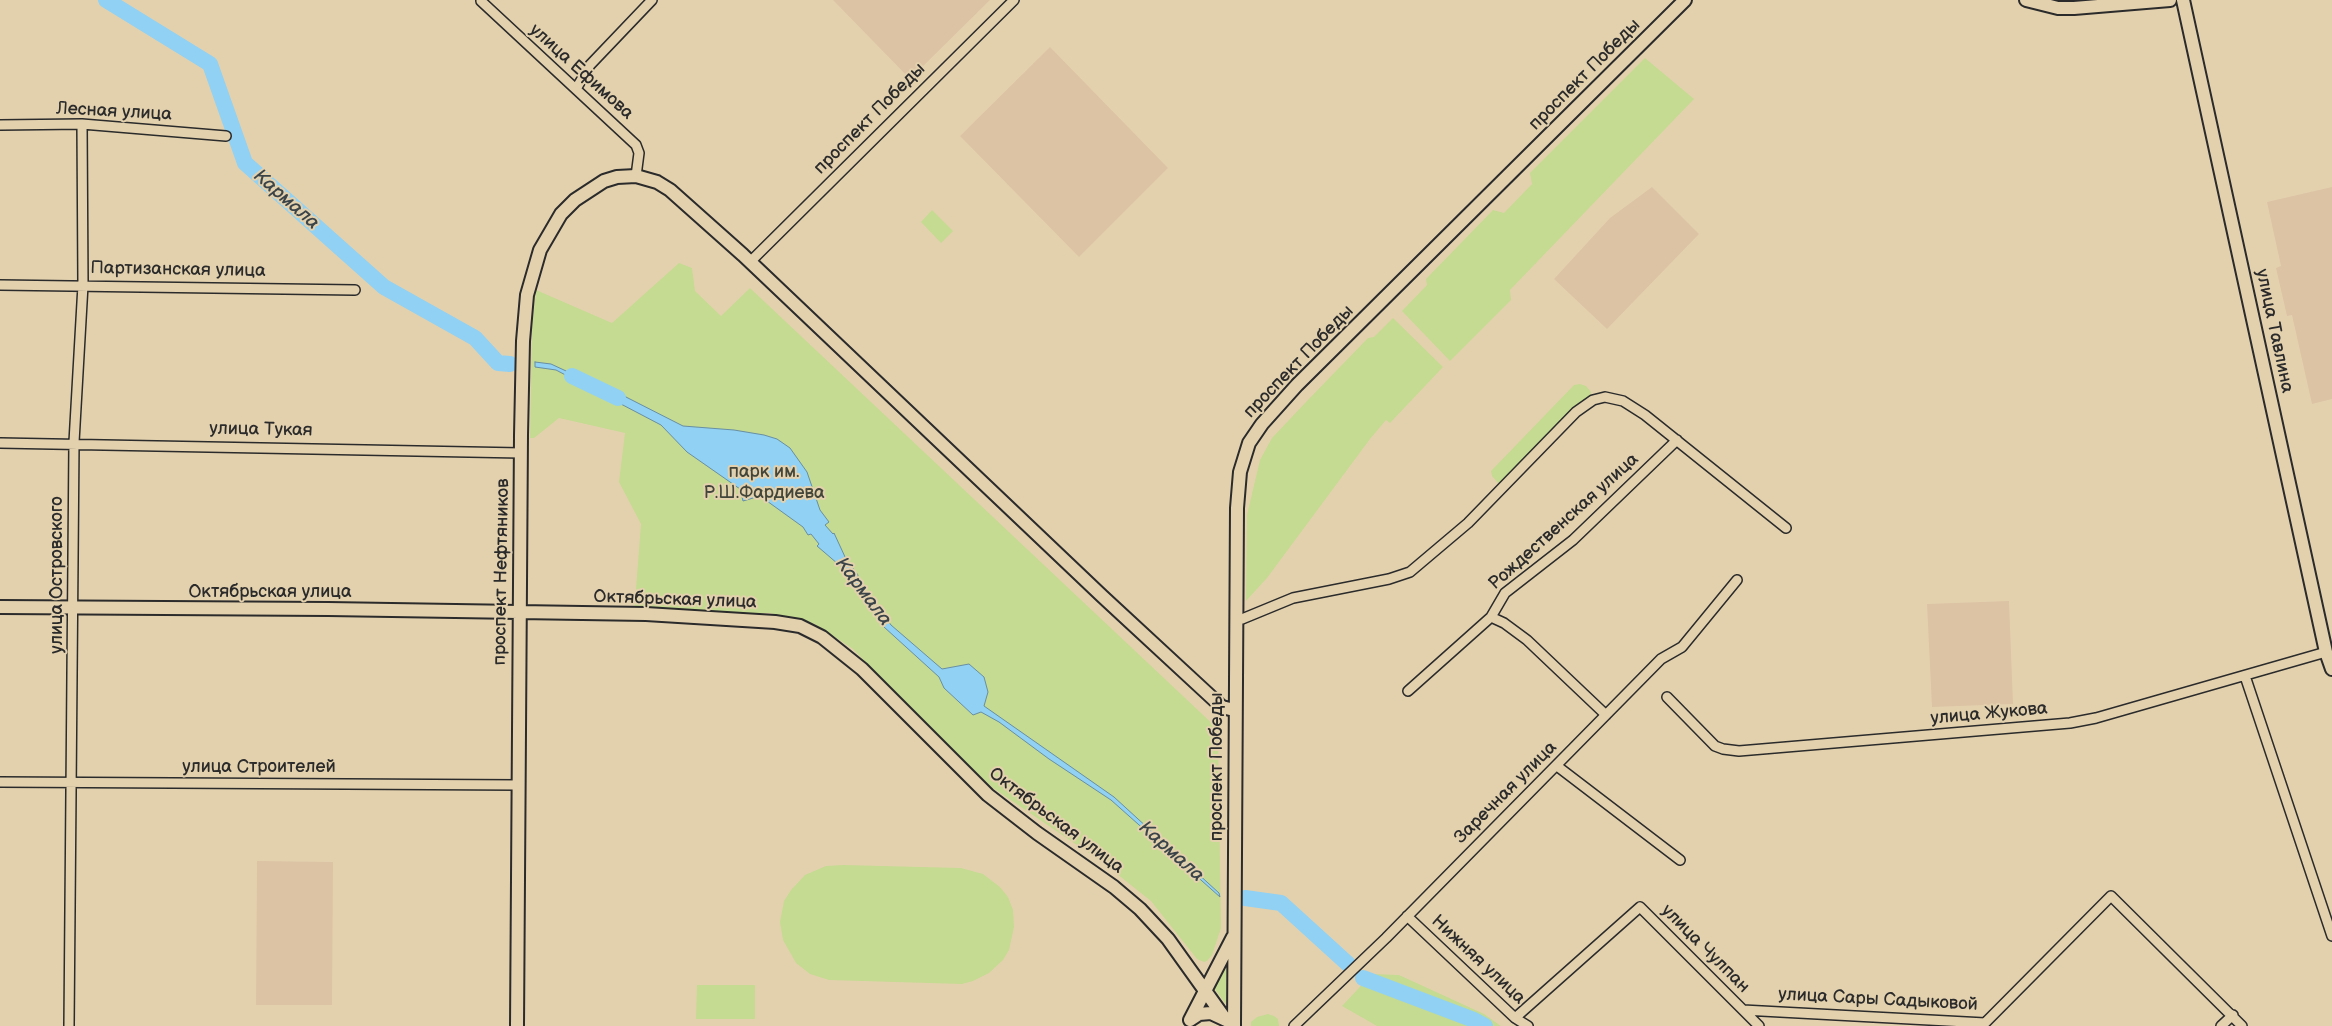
<!DOCTYPE html>
<meta charset="utf-8">
<style>
body{margin:0}
canvas{display:block;background:#e3d1ae}
</style>
<canvas width="2332" height="1026"></canvas>
<script>
const ctx = document.querySelector('canvas').getContext('2d');
ctx.lineJoin = 'round';
function fill(path, color) { ctx.fillStyle = color; ctx.fill(path, 'evenodd'); }
const poly = rows => new Path2D(rows.map(r => 'M' + r).join(''));
function trace(path, color, width, dash) { ctx.strokeStyle = color; ctx.lineWidth = width; ctx.lineCap = dash ? 'butt' : 'round'; ctx.setLineDash(dash || []); ctx.stroke(path); }
function label(font, color, halo, rows, align = 'center') {
  ctx.font = font + ' "Balsamiq Sans",sans-serif'; ctx.lineWidth = 4; ctx.setLineDash([]); ctx.textBaseline = 'middle'; ctx.strokeStyle = halo; ctx.fillStyle = color; for (const [text, x, y, turn = 0] of rows) {
    ctx.save(); ctx.translate(x, y); ctx.rotate((+turn || 0) * Math.PI / 180); ctx.textAlign = isNaN(turn) ? turn : align; if (halo) ctx.strokeText(text, 0, 0); ctx.fillText(text, 0, 0); ctx.restore();
  }
}
const built = poly([
 [833,0,990,0,910,79],
 [1050,47,1168,168,1079,257,960,136],
 [1652,187,1699,234,1607,329,1554,279,1610,218],
 [2332,187,2332,399,2312,404,2292,315,2287,316,2276,268,2281,266,2267,202],
 [2009,601,2013,704,1932,707,1927,604],
 [257,861,333,862,332,1005,256,1005]
]);
const green = poly([
 [1645,58,1694,99,1510,290,1511,300,1450,361,1402,311,1427,285,1426,279,1493,210,1504,213,1532,184,1530,173],
 [932,210,953,231,941,243,921,222],
 [679,263,692,268,695,291,721,316,750,288,1218,729,1221,928,1212,955,1207,961,1204,962,1197,959,1151,901,1102,862,993,788,944,743,853,649,815,624,770,613,634,615,641,524,619,482,625,433,559,418,534,438,530,438,532,329,536,290,612,323],
 [1393,318,1443,367,1390,423,1386,420,1370,439,1267,578,1246,601,1247,515,1260,460,1272,438,1306,402,1368,338,1374,337],
 [1580,384,1586,386,1591,392,1590,398,1502,484,1498,483,1492,476,1491,471,1574,385],
 [843,865,961,868,983,874,1000,887,1008,897,1013,910,1014,927,1009,950,1003,960,989,973,973,981,962,984,829,980,810,974,796,963,783,940,780,922,784,901,791,890,805,875,826,866],
 [1228,965,1228,1007,1214,988],
 [1372,974,1399,975,1484,1014,1501,1026,1377,1026,1342,1006],
 [697,985,755,985,755,1019,696,1019],
 [1268,1014,1274,1016,1278,1019,1279,1026,1251,1026,1251,1022,1257,1017]
]);
const water = poly([
 [535,362,551,364,592,383,596,390,603,388,624,396,683,426,734,430,764,435,777,439,790,448,807,472,820,510,829,522,825,525,833,534,834,533,846,559,858,575,857,579,891,625,942,669,969,664,984,677,988,692,984,706,1114,797,1219,893,1220,897,1111,800,1049,759,999,722,981,712,973,715,944,688,939,677,884,627,845,570,817,546,819,544,811,534,808,535,803,527,760,496,743,501,740,489,687,452,661,425,556,370,535,367,535,362]
]);
const river = poly([
 [106,0,210,64,245,163,384,287,475,338,498,363,510,364],
 [572,376,618,398],
 [1245,898,1281,903,1348,964],
 [1363,978,1474,1020,1485,1026]
]);
const street = poly([
 [481,1,636,145,639,153,636,176],
 [576,89,590,65,652,0],
 [0,125,82,124,226,136],
 [750,262,1014,0],
 [0,285,355,290],
 [0,443,521,453],
 [1491,617,1504,623,1527,640,1606,715],
 [1236,619,1242,619,1293,598,1389,579,1410,572,1468,523,1576,412,1593,400,1605,397,1623,401,1645,415,1786,528],
 [2245,676,2332,936],
 [1408,691,1491,617,1505,593,1573,540,1677,440],
 [1667,697,1715,746,1723,749,1739,751,2070,723,2096,718,2326,652],
 [1557,766,1680,860],
 [0,782,518,785],
 [1407,916,1515,1018,1528,1026],
 [1743,1010,1985,1023,2111,896,2242,1026],
 [1515,1018,1640,907,1759,1026],
 [69,1026,74,442,83,285,82,124],
 [1294,1026,1386,938,1661,659,1682,647,1737,580],
 [2221,1026,2233,1015]
]);
const secondary = poly([
 [2026,0,2058,8,2074,8,2170,0],
 [2183,0,2326,652,2332,669],
 [0,607,328,609,646,614,775,622,800,626,822,637,862,669,988,795,1037,833,1114,887,1140,909,1168,939,1226,1020],
 [1190,1020,1233,937],
 [1190,1020,1199,1014,1211,1013,1226,1020],
 [517,1026,521,435,523,341,527,295,540,250,561,214,575,200,604,181,617,177,636,176,657,182,670,190,743,255,1102,596,1222,707,1234,710],
 [1234,1026,1237,508,1240,472,1249,443,1262,424,1297,385,1685,0]
]);
const streetNames = [
 ["улица Ефимова",581,72,42],
 ["проспект Победы",1585,75,-45],
 ["Лесная улица",114,112,3],
 ["проспект Победы",870,119,-45],
 ["Партизанская улица",178,270,1],
 ["улица Тавлина",2274,331,78],
 ["проспект Победы",1299,362,-46],
 ["улица Тукая",261,430,1],
 ["Рождественская улица",1564,522,-42],
 ["проспект Нефтяников",502,572,-89],
 ["улица Островского",57,575,-90],
 ["Октябрьская улица",270,592],
 ["Октябрьская улица",675,600,2],
 ["улица Жукова",1989,714,-5],
 ["улица Строителей",259,767],
 ["проспект Победы",1217,767,-90],
 ["Заречная улица",1506,793,-45],
 ["Октябрьская улица",1056,821,37],
 ["улица Чулпан",1705,949,45],
 ["Нижняя улица",1478,960,43],
 ["улица Сары Садыковой",1878,1000,3]
];
const parkNames = [
 ["парк им.",764,472],
 ["Р.Ш.Фардиева",764,493]
];
const waterNames = [
 ["Кармала",286,200,41],
 ["Кармала",863,592,53],
 ["Кармала",1171,852,42]
];
fill(built, '#dcc3a4');
fill(green, '#c5db91');
fill(water, '#91d1f3');
trace(water, '#688fa3', 1);
trace(river, '#91d1f3', 16);
trace(street, '#2b2b2b', 12);
trace(secondary, '#2b2b2b', 16);
trace(street, '#e3d1ae', 9);
trace(secondary, '#e3d1ae', 12);
label('18px', '#2b2b2b', '#e3d1ae', streetNames);
label('18px', '#42453a', '#e3d1ae', parkNames);
label('italic 19px', '#3a4449', '#e3d1ae', waterNames);
</script>
